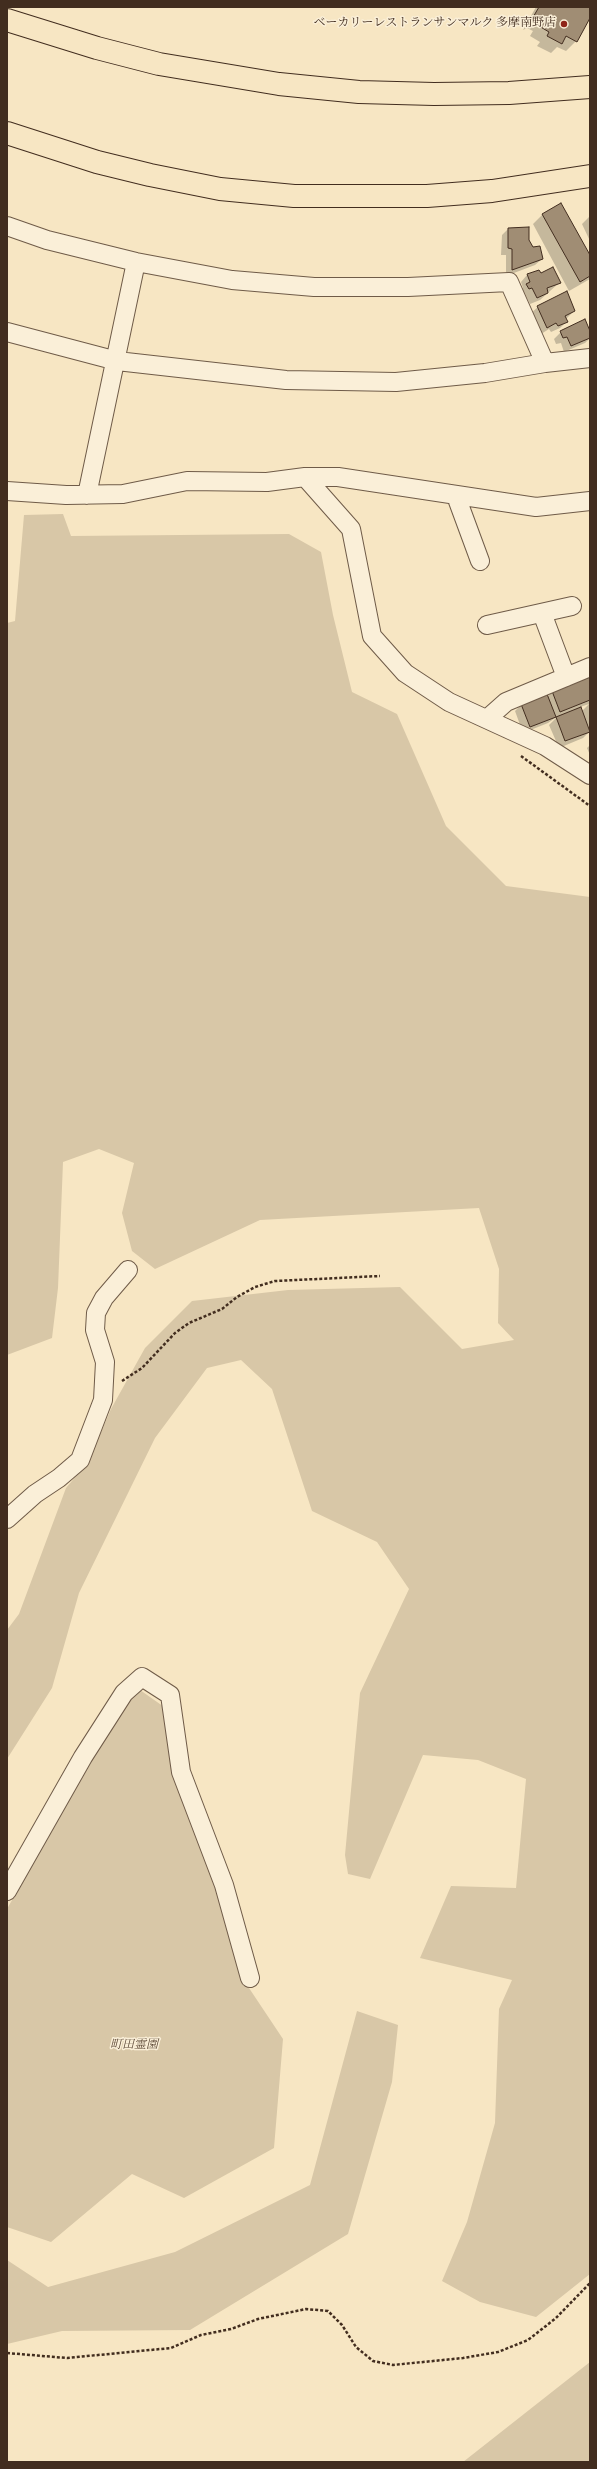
<!DOCTYPE html>
<meta charset="utf-8">
<style>
body{margin:0}
#map{position:relative;width:597px;height:2469px;overflow:hidden;background:#f7e6c3;font-family:"IM FELL English",serif}
canvas{display:block}
.frame{position:absolute;inset:0;border:8px solid #422d1f;pointer-events:none}
</style>
<div id="map">
<canvas width="597" height="2469"></canvas>
<div class="frame"></div>
</div>
<script>
const ctx = document.querySelector('canvas').getContext('2d');
ctx.lineJoin = 'round';
function fill(path, color) { ctx.fillStyle = color; ctx.fill(path, 'evenodd'); }
const poly = rows => new Path2D(rows.map(r => 'M' + r).join(''));
function trace(path, color, width, dash) { ctx.strokeStyle = color; ctx.lineWidth = width; ctx.lineCap = dash ? 'butt' : 'round'; ctx.setLineDash(dash || []); ctx.stroke(path); }
function label(font, color, halo, rows, align = 'center') {
  ctx.font = font + ' "IM FELL English","Noto Serif JP",serif'; ctx.lineWidth = 3; ctx.setLineDash([]); ctx.textBaseline = 'middle'; ctx.strokeStyle = halo; ctx.fillStyle = color; for (const [text, x, y, turn = 0] of rows) {
    ctx.save(); ctx.translate(x, y); ctx.rotate((+turn || 0) * Math.PI / 180); ctx.textAlign = isNaN(turn) ? turn : align; if (halo) ctx.strokeText(text, 0, 0); ctx.fillText(text, 0, 0); ctx.restore();
  }
}
const green = poly([
 [63,514,71,536,289,534,321,552,333,615,352,692,397,714,446,826,506,886,590,897,590,2274,536,2317,480,2302,442,2281,467,2222,495,2123,499,2009,512,1980,420,1958,451,1886,516,1888,526,1779,478,1760,423,1755,370,1879,348,1874,345,1855,360,1693,409,1589,377,1542,312,1511,272,1389,241,1360,207,1368,155,1438,79,1593,52,1688,7,1759,7,1630,19,1614,66,1488,88,1462,111,1409,145,1348,192,1301,288,1290,400,1287,462,1349,514,1340,498,1323,499,1269,479,1208,260,1220,155,1269,132,1251,122,1213,134,1163,99,1149,63,1162,58,1288,52,1338,7,1355,7,623,15,621,24,515],
 [140,1690,167,1709,243,1979,283,2039,274,2148,184,2198,132,2174,51,2242,7,2227,7,1909,92,1757,129,1698],
 [357,2011,398,2025,392,2082,348,2234,190,2330,62,2331,7,2344,7,2260,48,2287,175,2252,310,2185],
 [590,2362,590,2462,463,2462]
]);
const shadow = poly([
 [536,7,590,7,590,16,576,41,566,51,557,47,551,53,537,46,540,42,530,36,533,31,527,28,523,30],
 [543,214,590,257,590,279,569,291,533,224],
 [589,217,590,217,590,241,582,224],
 [508,229,528,241,542,259,535,265,506,276,506,255,501,255,502,235],
 [540,274,559,283,540,300,530,304,525,294,522,295,520,291,523,288,521,282,527,275],
 [538,307,574,311,566,319,567,321,560,328,551,332,549,329,541,334,531,313],
 [561,332,590,334,590,338,585,343,564,352,561,343,556,344,554,339],
 [590,678,590,734,589,732,583,738,559,748,549,725,558,716,548,723,523,733,515,711,522,704,547,697,552,692],
 [589,704,582,711,580,707],
 [590,745,590,755,587,748]
]);
const building = poly([
 [539,7,590,7,590,18,577,42,566,36,562,44,547,36,549,32,539,26,542,21,537,18,535,21,532,19,539,7],
 [561,203,590,255,590,276,580,282,542,214,561,203],
 [529,227,529,240,533,247,540,246,543,259,512,270,512,249,508,248,508,228,529,227],
 [553,267,561,283,547,288,548,293,537,298,532,288,529,289,526,284,530,282,527,274,539,270,541,273,553,267],
 [567,291,575,311,565,316,568,322,558,326,556,323,547,328,537,306,567,291],
 [585,319,590,331,590,338,571,346,567,337,563,338,560,331,585,319],
 [590,677,590,700,560,712,552,691,590,677],
 [547,694,556,717,530,727,521,704,547,694],
 [581,707,590,732,565,741,556,717,581,707]
]);
const path = poly([
 [521,756,590,806],
 [122,1381,142,1368,175,1333,189,1323,222,1309,237,1297,255,1287,275,1281,380,1276],
 [7,2353,67,2358,171,2348,201,2335,231,2329,258,2319,306,2309,328,2311,342,2325,356,2347,373,2361,393,2365,463,2358,498,2352,528,2340,556,2318,590,2283]
]);
const minor = poly([
 [7,226,47,240,136,262,232,280,314,287,408,287,509,282,545,363],
 [7,332,117,361,286,380,396,382,485,373,545,363,590,358],
 [305,477,351,529,372,636,405,673,449,702,545,746,590,775],
 [7,491,66,495,123,494,187,481,267,482,305,477,338,477,536,507,590,501],
 [87,495,136,262],
 [456,496,480,561],
 [542,613,566,677],
 [487,625,572,606],
 [488,718,506,702,590,667],
 [7,1519,35,1494,59,1478,80,1460,103,1400,105,1362,95,1330,96,1313,104,1298,128,1270],
 [7,1891,83,1757,124,1693,142,1677,170,1695,181,1772,224,1885,250,1978]
]);
const major = poly([
 [7,20,97,48,159,64,279,84,359,92,434,94,509,93,590,87],
 [7,133,97,162,150,175,220,189,294,196,427,196,492,191,590,176]
]);
const markers = [
 [564,24,4,"#8f2418"]
];
const poiNames = [
 ["ベーカリーレストランサンマルク 多摩南野店",556,24]
];
const parkNames = [
 ["町田霊園",134,2046]
];
fill(green, '#d8c7a7');
fill(shadow, '#0003');
fill(building, '#a08d74');
trace(building, '#422d1f', 1);
trace(minor, '#6f5b48', 20);
trace(major, '#422d1f', 24);
trace(path, '#422d1f', 2.5, [3, 2]);
trace(minor, '#faefd8', 18);
trace(major, '#f7e6c3', 22);
for (const [x, y, r, color] of markers) { const dot = new Path2D(); dot.arc(x, y, r, 0, 2 * Math.PI); ctx.fillStyle = color; ctx.fill(dot); trace(dot, '#faefd8', 1.5); }
label('12px', '#422d1f', '#faefd8', poiNames, 'right');
label('italic 12px', '#604c3a', '#faefd8', parkNames);
</script>
